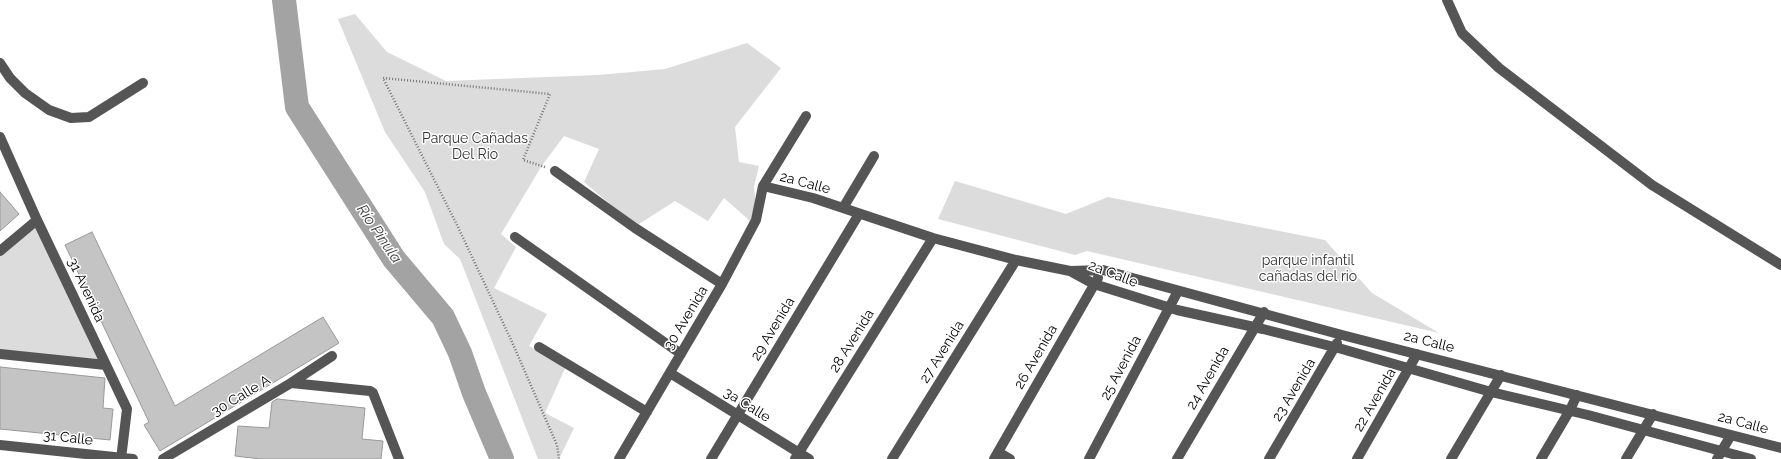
<!DOCTYPE html>
<meta charset="utf-8">
<style>
body{margin:0}
canvas{display:block;background:#fff}
</style>
<canvas width="1781" height="459"></canvas>
<script>
const ctx = document.querySelector('canvas').getContext('2d');
ctx.lineJoin = 'round';
function fill(path, color) { ctx.fillStyle = color; ctx.fill(path, 'evenodd'); }
const poly = rows => new Path2D(rows.map(r => 'M' + r).join(''));
function trace(path, color, width, dash) { ctx.strokeStyle = color; ctx.lineWidth = width; ctx.lineCap = dash ? 'butt' : 'round'; ctx.setLineDash(dash || []); ctx.stroke(path); }
function label(font, color, halo, rows, align = 'center') {
  ctx.font = font + ' Raleway,sans-serif'; ctx.lineWidth = 3; ctx.setLineDash([]); ctx.textBaseline = 'middle'; ctx.strokeStyle = halo; ctx.fillStyle = color; for (const [text, x, y, turn = 0] of rows) {
    ctx.save(); ctx.translate(x, y); ctx.rotate((+turn || 0) * Math.PI / 180); ctx.textAlign = isNaN(turn) ? turn : align; if (halo) ctx.strokeText(text, 0, 0); ctx.fillText(text, 0, 0); ctx.restore();
  }
}
const green = poly([
 [355,14,387,52,446,81,598,75,665,69,747,43,781,68,735,127,739,162,759,166,754,187,756,208,750,221,724,198,708,221,675,201,636,226,584,182,599,149,564,136,541,167,501,234,516,247,494,288,547,314,529,346,566,366,545,413,574,428,559,459,538,459,460,259,444,244,425,192,385,132,338,19],
 [955,181,1066,214,1108,197,1325,240,1372,293,1439,333,1087,251,1075,255,938,219],
 [37,220,106,365,0,354,0,251]
]);
const river = poly([
 [284,0,297,107,394,259,443,317,460,353,474,393,502,459]
]);
const building = poly([
 [0,192,19,214,0,231,0,192],
 [92,232,175,406,323,317,339,343,160,451,144,425,149,422,65,245,92,232],
 [0,367,105,378,103,408,113,409,110,440,0,429,0,367],
 [277,399,365,408,362,439,383,441,381,459,261,459,235,456,238,426,269,428,272,402,277,399]
]);
const path = poly([
 [545,167,523,160,550,94,383,78,458,227,512,342,557,445,559,459]
]);
const minor = poly([
 [1447,0,1462,33,1499,68,1652,185,1781,265],
 [0,63,10,78,25,93,49,110,71,118,89,117,143,83],
 [0,137,37,220,127,409,121,459],
 [555,171,635,228,722,284],
 [763,186,813,198,933,238,1016,260,1070,271,1103,270,1342,335,1781,448],
 [843,208,874,156],
 [515,237,681,354],
 [0,251,37,220],
 [1072,272,1094,284,1177,310,1263,329,1342,349,1491,392,1588,415,1751,459],
 [539,347,647,412],
 [0,354,106,365],
 [670,373,809,459],
 [291,383,370,391,373,393,399,459],
 [0,445,133,459],
 [998,452,1010,459],
 [163,459,291,383,332,356],
 [619,459,722,284,756,220,763,186,806,116],
 [711,459,859,214],
 [795,459,933,238],
 [892,459,1016,260],
 [994,459,1098,278],
 [1089,459,1178,291],
 [1177,459,1264,312],
 [1269,459,1337,343],
 [1357,459,1417,354],
 [1451,459,1501,375],
 [1541,459,1570,410,1577,395],
 [1626,459,1653,414],
 [1717,459,1731,435]
]);
const parkNames = [
 ["Parque Cañadas",475,139],
 ["Del Rio",475,155],
 ["parque infantil",1308,261],
 ["cañadas del rio",1308,277]
];
const streetNames = [
 ["2a Calle",805,183,15],
 ["2a Calle",1113,274,21],
 ["31 Avenida",86,290,65],
 ["30 Avenida",686,318,-59],
 ["29 Avenida",773,329,-59],
 ["28 Avenida",852,341,-58],
 ["2a Calle",1429,342,14],
 ["27 Avenida",942,352,-58],
 ["26 Avenida",1036,357,-60],
 ["25 Avenida",1121,368,-62],
 ["24 Avenida",1208,378,-60],
 ["23 Avenida",1294,390,-59],
 ["30 Calle A",241,396,-31],
 ["22 Avenida",1375,400,-60],
 ["3a Calle",747,405,32],
 ["2a Calle",1743,423,15],
 ["31 Calle",68,438,6]
];
const waterNames = [
 ["Río Pinula",379,234,56]
];
fill(green, '#dcdcdc');
trace(river, '#a3a3a3', 24);
fill(building, '#c4c4c4');
trace(building, '#999', 1);
trace(path, '#777', 2.5, [1, 2]);
trace(minor, '#555', 10);
label('14px', '#333', '#fff', parkNames);
label('14px', '#000', '#fff', streetNames);
label('italic 15px', '#444', '#fff', waterNames);
</script>
